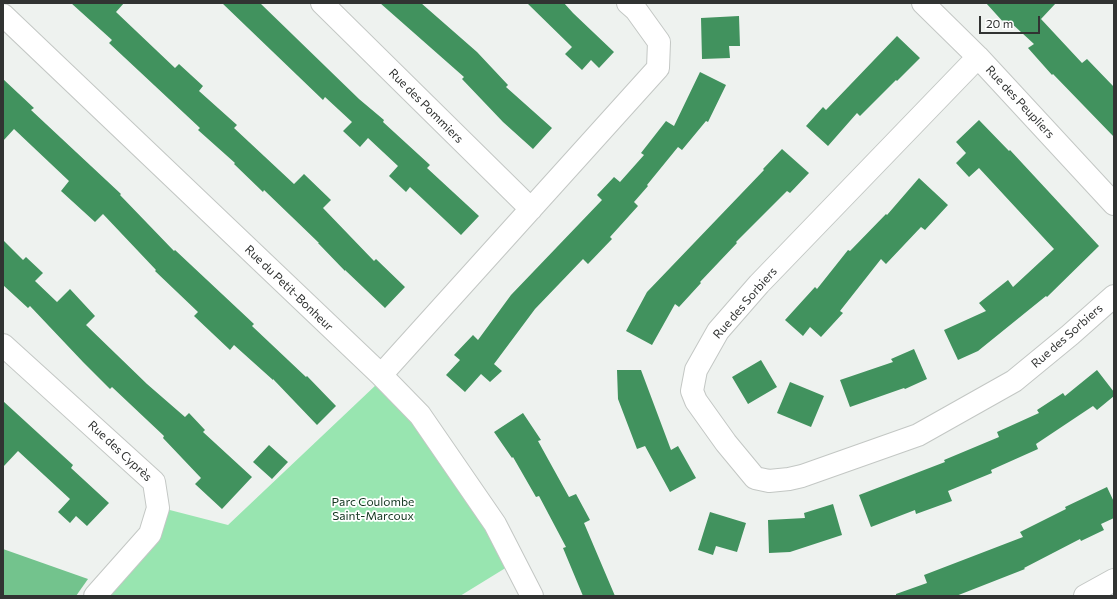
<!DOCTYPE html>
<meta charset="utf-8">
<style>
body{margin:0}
#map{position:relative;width:1117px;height:599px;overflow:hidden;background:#eef2ef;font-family:Commissioner,sans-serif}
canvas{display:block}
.frame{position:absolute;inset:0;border:4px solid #313332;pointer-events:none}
.scale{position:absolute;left:979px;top:16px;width:61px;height:18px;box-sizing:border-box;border:2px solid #313332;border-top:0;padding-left:5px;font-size:12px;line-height:14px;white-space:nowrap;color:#313332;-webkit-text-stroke:3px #fff;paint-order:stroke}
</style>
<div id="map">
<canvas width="1117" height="599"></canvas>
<div class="frame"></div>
<div class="scale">20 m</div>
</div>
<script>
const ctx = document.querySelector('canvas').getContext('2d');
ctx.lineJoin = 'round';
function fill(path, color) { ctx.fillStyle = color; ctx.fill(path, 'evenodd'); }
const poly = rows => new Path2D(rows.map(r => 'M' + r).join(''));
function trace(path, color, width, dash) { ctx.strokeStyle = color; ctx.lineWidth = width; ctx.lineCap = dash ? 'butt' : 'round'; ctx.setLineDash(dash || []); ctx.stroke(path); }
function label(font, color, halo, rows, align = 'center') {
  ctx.font = font + ' Commissioner,sans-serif'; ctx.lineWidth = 3.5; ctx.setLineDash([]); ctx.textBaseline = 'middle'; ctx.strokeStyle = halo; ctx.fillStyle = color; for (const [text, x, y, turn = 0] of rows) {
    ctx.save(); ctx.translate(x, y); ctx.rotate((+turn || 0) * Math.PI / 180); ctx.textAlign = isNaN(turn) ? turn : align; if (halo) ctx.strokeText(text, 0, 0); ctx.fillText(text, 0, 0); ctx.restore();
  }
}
const green = poly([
 [377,384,453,466,512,564,460,596,96,596,162,508,228,525]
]);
const forest = poly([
 [3,549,88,579,76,596,3,596]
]);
const building = poly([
 [71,3,124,3,116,12,175,68,179,64,203,86,199,91,237,125,234,128,294,184,304,174,331,200,323,208,374,261,376,259,405,287,385,308,345,270,345,271,318,243,319,243,264,190,263,192,234,164,235,163,198,130,200,128,109,43,112,40],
 [222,3,260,3,359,99,384,120,383,122,430,165,427,168,479,216,461,235,410,187,406,192,389,176,398,166,368,138,360,147,343,131,352,122,325,97,323,100],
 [380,3,421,3,477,52,508,85,506,87,552,128,533,149,503,122,462,79,464,77],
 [527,3,564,3,573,13,614,52,599,68,591,60,582,70,565,54,572,47],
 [986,3,1056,3,1041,19,1082,63,1087,59,1114,87,1114,137,1053,74,1052,75,1028,48,1034,44,1009,21,1005,24],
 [739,16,740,46,729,46,730,58,702,59,701,18],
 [897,36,920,58,897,81,896,80,860,116,857,113,828,146,806,126,823,107,826,110],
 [700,72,726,85,708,122,706,121,682,150,678,147,647,185,648,186,634,202,638,206,610,237,612,239,588,264,583,259,535,309,494,364,502,371,490,382,481,374,465,392,446,375,460,360,454,355,473,335,478,340,511,295,602,200,597,195,614,177,620,182,644,155,641,153,666,121,674,126],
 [3,79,34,108,31,110,121,194,120,195,174,251,175,250,254,324,252,326,306,377,307,376,336,406,317,425,273,379,273,380,234,345,230,350,194,316,198,312,155,271,156,270,103,214,95,222,61,191,69,181,14,129,3,141],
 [979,120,1009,151,1010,150,1099,246,1047,297,1046,296,978,351,958,360,944,330,986,311,979,303,1008,280,1013,287,1054,249,979,168,969,177,956,163,966,153,956,142],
 [782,149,809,173,790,193,787,191,736,242,737,243,700,282,701,283,679,307,675,304,652,345,626,331,647,292,764,170,763,169],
 [919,178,948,205,925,230,921,227,886,264,881,259,840,311,843,313,821,337,810,327,803,336,785,320,815,287,817,289,848,250,850,251,886,214,887,215],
 [3,240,23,260,26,257,43,273,35,281,57,302,70,289,95,316,86,325,147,384,185,417,189,413,205,430,203,432,252,477,222,509,195,484,201,478,163,438,164,436,112,387,110,389,83,362,30,306,28,308,3,285],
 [914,349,927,379,905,389,904,388,850,407,840,380,893,362,891,359],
 [761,360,777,387,748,404,732,377],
 [617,370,641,370,671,450,678,446,696,478,670,492,645,446,637,449,618,399],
 [1097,370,1114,392,1114,396,1097,410,1093,406,1036,444,1038,449,991,470,992,473,948,491,952,501,916,514,915,510,871,527,859,495,945,462,944,460,999,437,997,432,1039,413,1037,410,1063,393,1065,396],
 [790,382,824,396,811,427,777,413],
 [3,401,73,465,71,468,109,503,87,526,76,516,70,523,58,512,70,499,18,451,3,467],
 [523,413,541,440,538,441,569,497,576,494,590,520,584,523,615,596,583,596,563,548,566,547,539,496,536,497,513,457,512,458,494,432],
 [269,445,288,462,272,479,253,462],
 [1107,487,1114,502,1114,518,1101,524,1104,530,1081,541,1080,539,1024,568,1025,569,956,596,896,596,896,594,927,583,924,575,1023,537,1020,532,1066,509,1065,507],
 [833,504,842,535,790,552,769,553,768,520,805,518,804,513],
 [710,512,746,523,737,552,716,546,713,555,698,550]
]);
const minor = poly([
 [322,3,531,209],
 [923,3,978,57,1114,204],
 [3,15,381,375,420,415,495,524,532,596],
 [978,57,759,284,718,331,696,370,692,391,696,401,726,443,755,478,769,481,789,479,802,476,918,435,1014,381,1070,335,1114,296],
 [3,345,154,482,158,508,150,534,95,596],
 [381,375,658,68,659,42,636,10,628,3],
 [1085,596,1114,580]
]);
const streetNames = [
 ["Rue des Peupliers",1020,102,47],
 ["Rue des Pommiers",426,106,45],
 ["Rue du Petit-Bonheur",289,288,44],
 ["Rue des Sorbiers",745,303,-49],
 ["Rue des Sorbiers",1067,336,-41],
 ["Rue des Cyprès",120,451,43]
];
const parkNames = [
 ["Parc Coulombe",373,502],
 ["Saint-Marcoux",373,516]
];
fill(green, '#98e5b0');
fill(forest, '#73c38d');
fill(building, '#41925e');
trace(minor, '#c3c7c4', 24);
trace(minor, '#fff', 22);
label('12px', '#313332', '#fff', streetNames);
label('12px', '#11341e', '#fff', parkNames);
</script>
